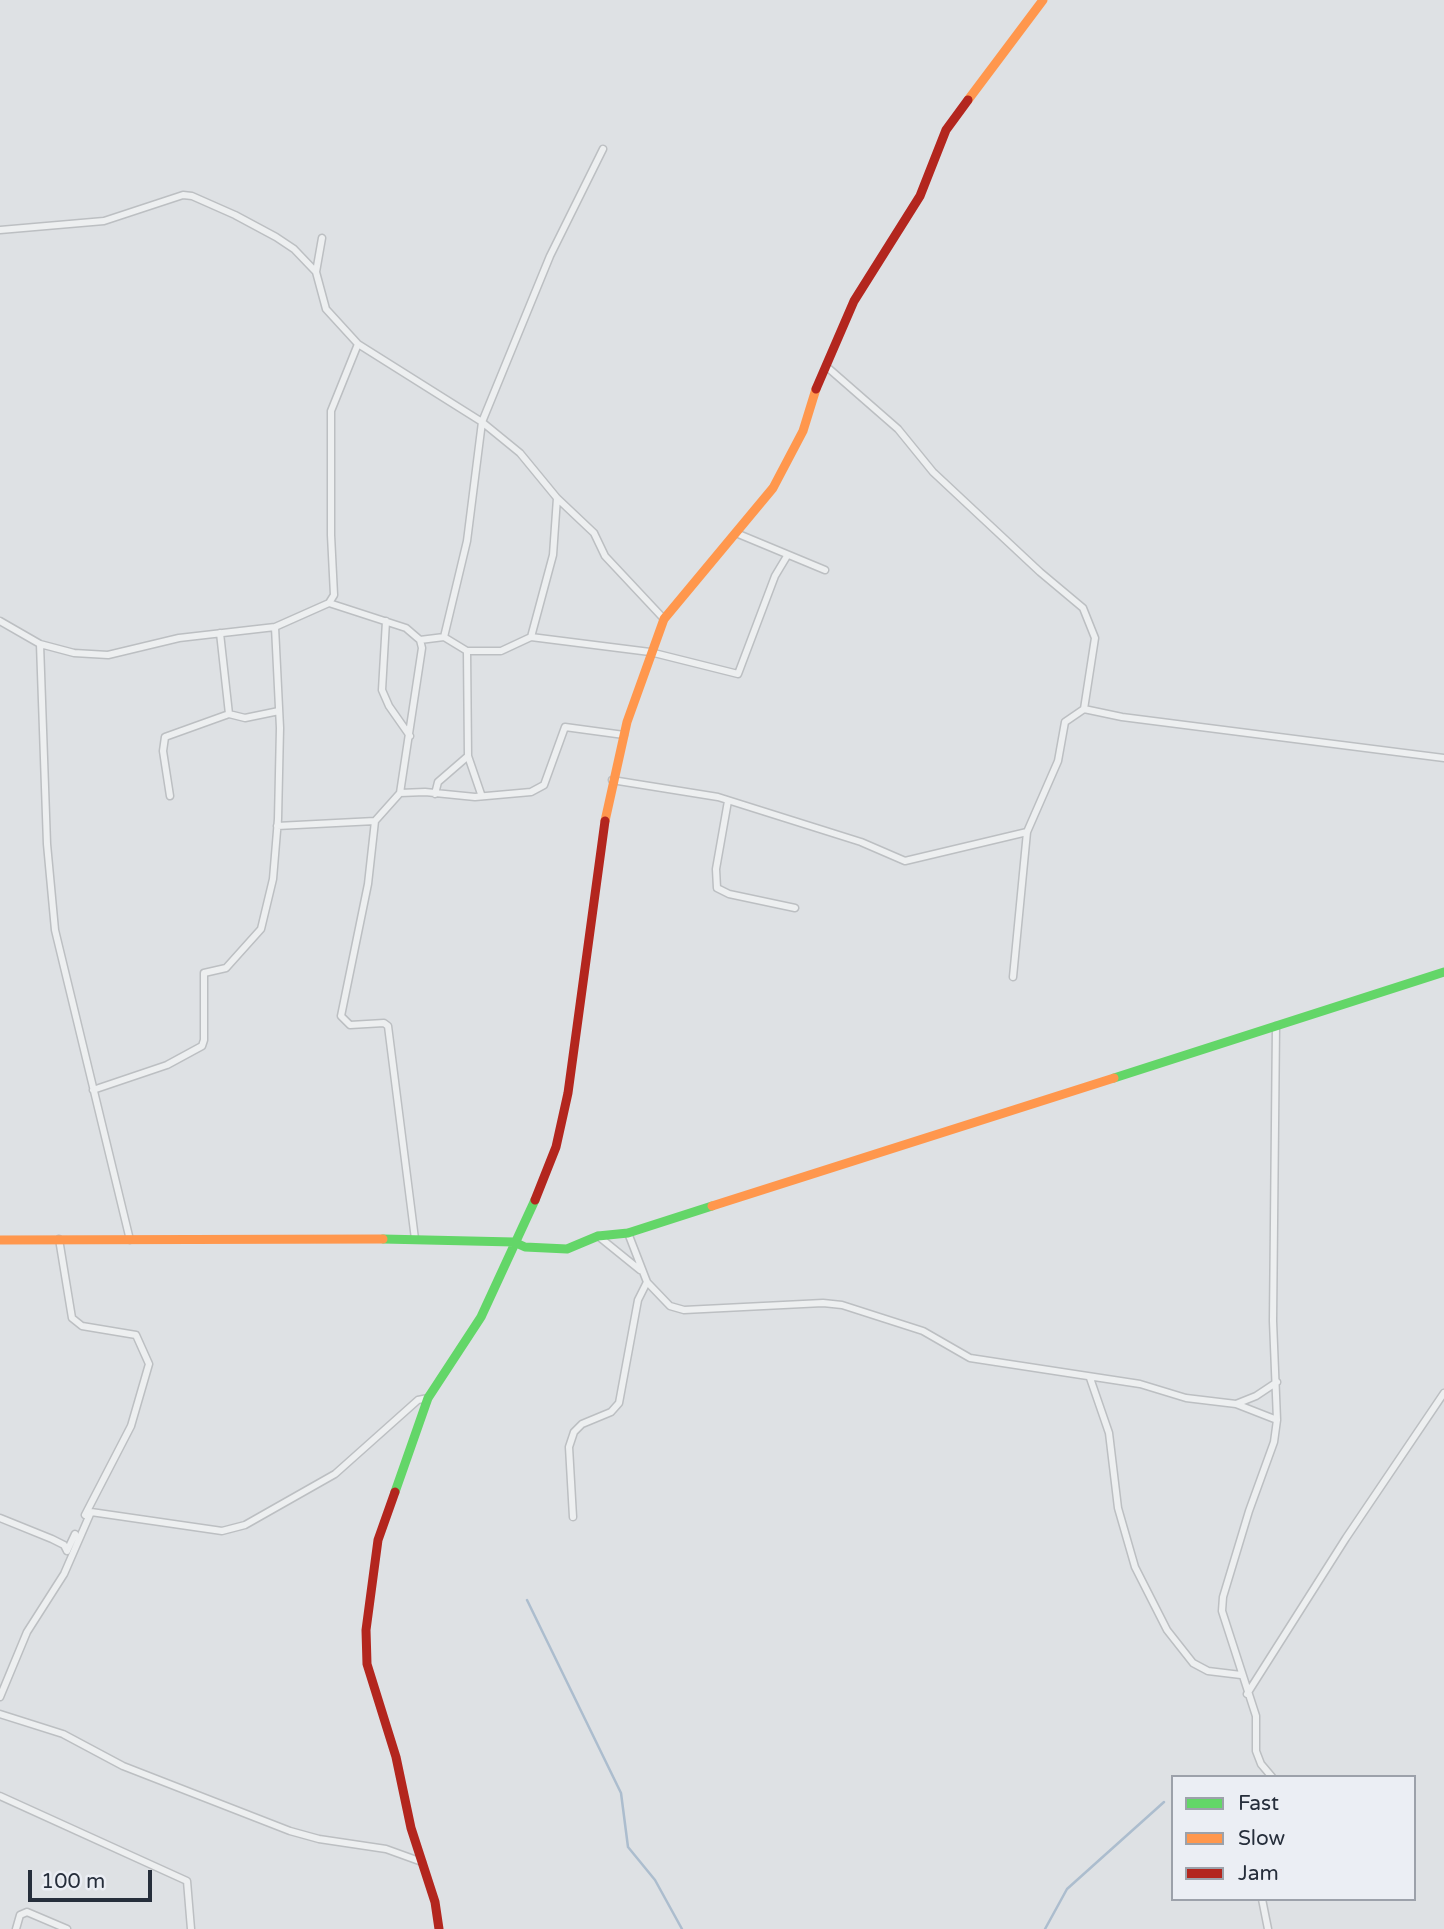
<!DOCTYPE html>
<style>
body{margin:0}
#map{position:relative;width:1444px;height:1929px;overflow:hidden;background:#dee1e4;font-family:"Varela Round",sans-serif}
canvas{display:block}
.legend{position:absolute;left:1171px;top:1775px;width:245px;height:126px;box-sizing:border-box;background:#ebeef4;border:2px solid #9ca1aa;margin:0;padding:9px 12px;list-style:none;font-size:21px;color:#262e3b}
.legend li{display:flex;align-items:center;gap:14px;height:35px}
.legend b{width:35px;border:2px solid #9ca1aa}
.scale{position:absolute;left:28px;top:1870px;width:124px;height:32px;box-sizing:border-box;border:4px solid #262e3b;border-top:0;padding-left:9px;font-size:21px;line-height:24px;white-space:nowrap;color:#262e3b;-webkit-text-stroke:5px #ebeef4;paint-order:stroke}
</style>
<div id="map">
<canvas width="1444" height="1929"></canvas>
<ul class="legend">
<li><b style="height:9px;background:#63d668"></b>Fast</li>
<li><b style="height:9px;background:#ff974d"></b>Slow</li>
<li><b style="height:9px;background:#b3261e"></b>Jam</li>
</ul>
<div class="scale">100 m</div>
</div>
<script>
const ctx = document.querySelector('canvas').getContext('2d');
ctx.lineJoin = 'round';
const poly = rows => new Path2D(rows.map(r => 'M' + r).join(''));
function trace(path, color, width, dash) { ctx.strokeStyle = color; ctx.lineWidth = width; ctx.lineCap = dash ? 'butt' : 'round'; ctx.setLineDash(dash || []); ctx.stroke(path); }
const stream = poly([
 [527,1600,621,1793,628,1847,655,1880,682,1929],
 [1045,1929,1067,1889,1164,1802]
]);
const street = poly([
 [0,230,104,221,183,195,192,196,235,215,276,237,294,249,316,272,326,309,358,344,482,422,520,453,557,498,594,533,605,556,664,619],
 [316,272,322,238],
 [827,367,898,429,933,472,1040,572,1083,608,1095,638,1084,709,1065,722,1058,761,1027,832,1013,977],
 [736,533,825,570],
 [329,603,406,628,420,640,422,648,400,793,375,821,368,884,341,1016,350,1025,384,1023,388,1026,415,1239],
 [0,621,40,644,74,653,108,655,179,638,275,627,329,603,334,595,331,535,331,411,358,344],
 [386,621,382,690,389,706,410,736],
 [220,633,229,714],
 [444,637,467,541,482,422,550,256,603,149],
 [531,637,553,555,557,498],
 [420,640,444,637,467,651,501,651,531,637,650,652,738,674,775,576,787,556],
 [40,644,47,844,55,930,130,1240],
 [467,651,468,756,481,794],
 [1084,709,1122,717,1444,758],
 [612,780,718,797,861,842,905,861,1027,832],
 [400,793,425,792,475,797,531,792,544,785,565,727,624,735],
 [435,794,438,782,468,756],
 [170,796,163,751,165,737,229,714,245,718,279,711],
 [728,801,716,869,717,888,729,894,795,908],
 [277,826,375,821],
 [93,1090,167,1065,202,1046,204,1040,204,973,226,968,261,929,273,879,278,819,280,728,275,627],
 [628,1233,647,1282,670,1306,684,1310,823,1303,842,1305,923,1331,970,1358,1140,1384,1186,1398,1236,1404,1277,1420],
 [598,1236,640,1270],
 [59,1239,72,1318,82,1326,136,1335,149,1364,131,1426,85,1515],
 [1090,1378,1109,1433,1118,1508,1135,1567,1167,1630,1193,1663,1208,1671,1241,1675],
 [1236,1404,1256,1396,1277,1382],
 [573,1517,569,1447,574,1432,582,1424,611,1412,619,1403,638,1300,647,1282],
 [0,1518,52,1539,64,1545,67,1551],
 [67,1551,75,1534],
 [1247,1694,1346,1538,1444,1393],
 [0,1697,27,1632,64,1574,91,1512,222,1531,245,1525,335,1474,418,1400,428,1398],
 [0,1714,63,1734,123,1766,290,1831,319,1839,386,1849,422,1862],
 [1272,1777,1261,1764,1256,1751,1256,1716,1222,1611,1223,1597,1249,1511,1274,1442,1277,1420,1273,1321,1276,1026],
 [0,1796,187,1881,191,1929],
 [1262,1899,1268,1929],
 [16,1929,20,1915,27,1912,67,1929]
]);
const fast = poly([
 [1114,1078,1444,972],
 [383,1239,514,1242,525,1247,567,1249,598,1236,628,1233,712,1206],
 [395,1492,428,1398,481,1317,535,1200]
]);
const slow = poly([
 [968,100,1043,0],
 [605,821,627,722,664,619,773,488,803,431,816,389],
 [712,1206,1114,1078],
 [0,1240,383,1239]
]);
const jam = poly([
 [816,389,854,301,920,196,946,130,968,100],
 [535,1200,556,1147,568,1093,605,821],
 [395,1492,378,1540,366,1630,367,1664,396,1757,411,1828,435,1902,439,1929]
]);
trace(stream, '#acbdce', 2.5);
trace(street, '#bcbfc2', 9);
trace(street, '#edeff0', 6);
trace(fast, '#63d668', 9);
trace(slow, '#ff974d', 9);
trace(jam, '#b3261e', 9);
</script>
